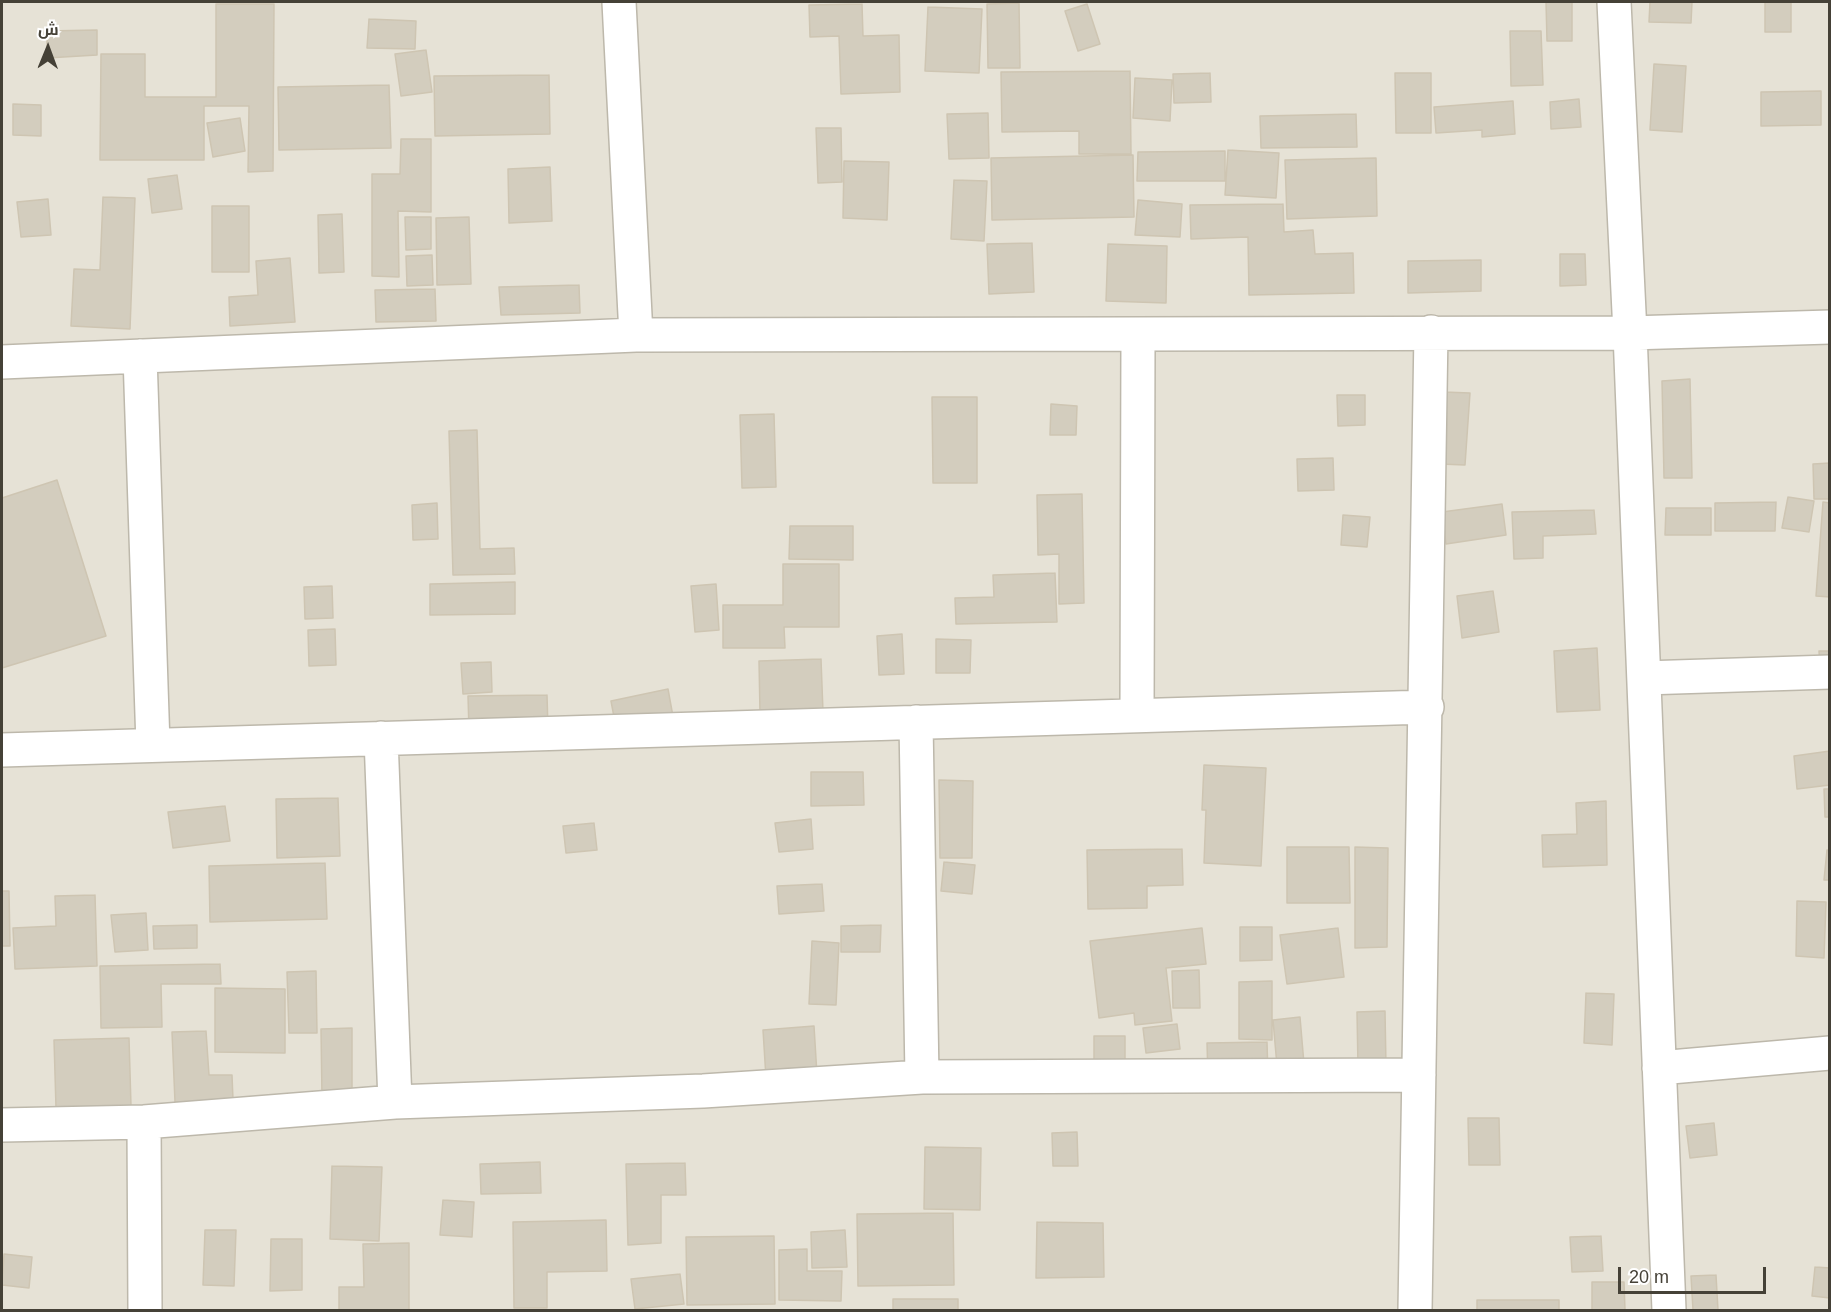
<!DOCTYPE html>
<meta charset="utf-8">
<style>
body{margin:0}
#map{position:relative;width:1831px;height:1312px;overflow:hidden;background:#f3f0e8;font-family:Helvetica,Cairo,sans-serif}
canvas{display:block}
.frame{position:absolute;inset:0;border:3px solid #454137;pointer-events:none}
.north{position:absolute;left:18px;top:18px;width:60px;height:60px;-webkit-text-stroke:4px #fff;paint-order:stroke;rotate:1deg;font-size:16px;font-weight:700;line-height:24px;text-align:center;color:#454137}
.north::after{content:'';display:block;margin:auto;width:21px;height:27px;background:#454137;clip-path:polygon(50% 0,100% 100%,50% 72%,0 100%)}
.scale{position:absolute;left:1618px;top:1267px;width:148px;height:27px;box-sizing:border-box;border:3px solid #454137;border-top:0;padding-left:8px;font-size:18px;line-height:21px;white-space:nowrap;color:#454137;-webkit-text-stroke:4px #fff;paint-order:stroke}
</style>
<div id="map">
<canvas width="1831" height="1312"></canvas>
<div class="frame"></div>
<div class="north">ش</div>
<div class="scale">20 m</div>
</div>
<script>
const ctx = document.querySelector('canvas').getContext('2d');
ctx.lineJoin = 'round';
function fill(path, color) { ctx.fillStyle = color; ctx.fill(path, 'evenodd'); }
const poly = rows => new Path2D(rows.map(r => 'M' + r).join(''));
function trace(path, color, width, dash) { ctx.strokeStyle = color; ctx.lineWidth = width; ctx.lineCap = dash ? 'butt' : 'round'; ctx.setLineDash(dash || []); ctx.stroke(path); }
const residential = poly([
 [2,2,1829,2,1829,1310,2,1310]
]);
const building = poly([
 [1546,2,1572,2,1572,41,1547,41,1546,2],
 [1650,2,1692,2,1691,23,1649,22,1650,2],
 [1765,2,1791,2,1791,32,1765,32,1765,2],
 [1019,3,1020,68,988,68,987,4,1019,3],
 [216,4,274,4,273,171,248,172,249,106,204,106,204,160,100,160,101,54,145,54,145,97,216,97,216,4],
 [862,4,863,36,899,35,900,92,841,94,839,36,810,37,809,5,862,4],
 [1087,4,1100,44,1078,51,1065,11,1087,4],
 [928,7,982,9,979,73,925,71,928,7],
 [369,19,416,21,415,49,367,48,369,19],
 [97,30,97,55,47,58,47,31,97,30],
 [1510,31,1541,31,1543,85,1511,86,1510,31],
 [426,50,432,92,401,96,395,54,426,50],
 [1654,64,1686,66,1682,132,1650,130,1654,64],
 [1130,71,1131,154,1079,154,1079,131,1002,132,1001,72,1130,71],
 [1210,73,1211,102,1174,103,1173,74,1210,73],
 [1395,73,1431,73,1431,133,1396,133,1395,73],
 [549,75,550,134,435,136,434,76,549,75],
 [1135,78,1172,80,1170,121,1133,118,1135,78],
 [389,85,391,148,279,150,278,87,389,85],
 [1821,91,1821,125,1761,126,1761,92,1821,91],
 [1579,99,1581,127,1551,129,1550,102,1579,99],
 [1513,101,1515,134,1482,137,1482,130,1436,133,1434,107,1513,101],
 [13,104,41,105,41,136,13,135,13,104],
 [988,113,989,158,949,159,947,114,988,113],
 [1356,114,1357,147,1261,148,1260,116,1356,114],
 [240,118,245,151,213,157,207,123,240,118],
 [816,128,841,128,842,182,818,183,816,128],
 [401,139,431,139,431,212,398,211,399,277,372,276,372,174,400,174,401,139],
 [1228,150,1279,153,1276,198,1225,195,1228,150],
 [1225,151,1225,181,1137,181,1138,152,1225,151],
 [1133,155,1134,217,992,220,991,158,1133,155],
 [1376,158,1377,216,1287,219,1285,160,1376,158],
 [844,161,889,162,887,220,843,218,844,161],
 [550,167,552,221,509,223,508,169,550,167],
 [177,175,182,209,152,213,148,179,177,175],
 [954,180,987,181,984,241,951,239,954,180],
 [103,197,135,198,130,329,71,326,74,269,100,270,103,197],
 [48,199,51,235,21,237,17,202,48,199],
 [1138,200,1182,204,1180,237,1135,235,1138,200],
 [1283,204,1284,232,1313,230,1315,254,1353,253,1354,293,1249,295,1248,237,1191,239,1190,205,1283,204],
 [212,206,249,206,249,272,212,272,212,206],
 [342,214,344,272,319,273,318,215,342,214],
 [405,217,431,217,431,249,406,250,405,217],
 [469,217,471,284,437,285,436,218,469,217],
 [1032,243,1034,292,989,294,987,244,1032,243],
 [1108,244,1167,246,1166,303,1106,301,1108,244],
 [1560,254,1585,254,1586,285,1560,286,1560,254],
 [432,255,433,285,407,286,406,256,432,255],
 [290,258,295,322,230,326,229,297,258,295,256,261,290,258],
 [1481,260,1481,291,1408,293,1408,261,1481,260],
 [579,285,580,313,501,315,499,287,579,285],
 [435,289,436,321,376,322,375,290,435,289],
 [1690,379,1692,478,1664,478,1662,381,1690,379],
 [1444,392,1470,393,1465,465,1440,464,1444,392],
 [1337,395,1365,395,1365,425,1338,426,1337,395],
 [932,397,977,397,977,483,933,483,932,397],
 [1051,404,1077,406,1076,435,1050,435,1051,404],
 [774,414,776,487,742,488,740,415,774,414],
 [477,430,480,549,514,548,515,574,453,575,449,431,477,430],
 [1333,458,1334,490,1298,491,1297,459,1333,458],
 [1830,463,1830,499,1814,499,1813,464,1830,463],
 [57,480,106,636,2,668,2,498,57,480],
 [1082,494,1084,603,1059,604,1059,554,1038,555,1037,495,1082,494],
 [1788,497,1814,501,1809,532,1782,528,1788,497],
 [1776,502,1775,531,1715,531,1715,503,1776,502],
 [1823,502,1830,503,1830,597,1816,596,1823,502],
 [437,503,438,539,413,540,412,505,437,503],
 [1502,504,1506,535,1446,544,1442,512,1502,504],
 [1666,508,1711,508,1711,535,1665,535,1666,508],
 [1594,510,1596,534,1543,536,1543,558,1514,559,1512,512,1594,510],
 [1343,515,1370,517,1367,547,1341,545,1343,515],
 [790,526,853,526,853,560,789,559,790,526],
 [783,564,839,564,839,627,784,627,785,648,723,648,723,605,783,605,783,564],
 [1055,573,1057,622,956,624,955,598,994,597,993,575,1055,573],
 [515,582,515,614,430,615,430,584,515,582],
 [716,584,719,630,695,632,691,586,716,584],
 [332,586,333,618,305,619,304,587,332,586],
 [1493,591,1499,632,1462,638,1457,596,1493,591],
 [335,629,336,665,309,666,308,630,335,629],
 [902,634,904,674,879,675,877,636,902,634],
 [936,639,971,640,970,673,936,673,936,639],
 [1597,648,1600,710,1557,712,1554,651,1597,648],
 [1819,651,1830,651,1830,682,1821,682,1819,651],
 [821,659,823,712,760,713,759,661,821,659],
 [491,662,492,692,463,694,461,663,491,662],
 [668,689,674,722,617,733,611,701,668,689],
 [547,695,548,729,469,730,468,696,547,695],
 [1830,751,1830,785,1797,789,1794,756,1830,751],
 [1204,765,1266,768,1261,866,1204,863,1206,810,1202,810,1204,765],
 [811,772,863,772,864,805,811,806,811,772],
 [939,780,973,781,972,858,940,858,939,780],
 [1824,789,1830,789,1830,817,1825,817,1824,789],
 [338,798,340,856,277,858,276,799,338,798],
 [1606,801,1607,865,1543,867,1542,835,1577,834,1576,803,1606,801],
 [225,806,230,841,173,848,168,812,225,806],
 [811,819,813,849,779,852,775,823,811,819],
 [594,823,597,850,566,853,563,826,594,823],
 [1287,847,1349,847,1350,903,1287,903,1287,847],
 [1355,847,1388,848,1387,947,1355,948,1355,847],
 [1182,849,1183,885,1147,886,1147,908,1088,909,1087,850,1182,849],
 [1827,850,1830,851,1830,880,1824,880,1827,850],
 [944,862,975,865,972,894,941,891,944,862],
 [325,863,327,919,210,922,209,866,325,863],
 [822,884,824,911,779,914,777,886,822,884],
 [2,891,9,891,10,946,2,946,2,891],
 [95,895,97,966,15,969,13,928,56,926,55,896,95,895],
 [1797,901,1826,902,1824,958,1796,956,1797,901],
 [146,913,148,950,115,952,111,915,146,913],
 [197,925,197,948,154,949,153,926,197,925],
 [881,925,880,952,841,952,841,926,881,925],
 [1240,927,1272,927,1272,960,1240,961,1240,927],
 [1202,928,1206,964,1166,968,1172,1021,1135,1025,1134,1013,1099,1018,1090,941,1202,928],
 [1338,928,1344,977,1287,984,1280,935,1338,928],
 [812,941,839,943,836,1005,809,1004,812,941],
 [220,964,221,984,161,984,162,1027,101,1028,100,966,220,964],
 [1199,970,1200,1008,1173,1008,1172,971,1199,970],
 [316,971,317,1033,289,1033,287,972,316,971],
 [1272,981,1272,1040,1239,1039,1239,982,1272,981],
 [215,988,285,989,285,1053,215,1052,215,988],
 [1586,993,1614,994,1612,1045,1584,1043,1586,993],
 [1385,1011,1386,1066,1358,1067,1357,1012,1385,1011],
 [1300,1017,1304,1064,1277,1066,1273,1020,1300,1017],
 [1177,1024,1180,1049,1146,1053,1143,1028,1177,1024],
 [814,1026,817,1075,766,1078,763,1030,814,1026],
 [352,1028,352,1097,322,1098,321,1029,352,1028],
 [206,1031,209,1075,232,1075,233,1100,175,1102,172,1032,206,1031],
 [1094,1036,1125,1036,1125,1088,1094,1087,1094,1036],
 [129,1038,131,1106,56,1108,54,1040,129,1038],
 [1267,1042,1268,1076,1208,1078,1207,1043,1267,1042],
 [1468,1118,1499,1118,1500,1165,1469,1165,1468,1118],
 [1714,1123,1717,1155,1690,1158,1686,1126,1714,1123],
 [1077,1132,1078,1166,1053,1166,1052,1133,1077,1132],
 [925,1147,981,1148,980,1210,924,1209,925,1147],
 [540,1162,541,1193,481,1194,480,1164,540,1162],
 [685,1163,686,1195,661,1195,661,1243,628,1245,626,1164,685,1163],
 [332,1166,382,1167,379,1241,330,1239,332,1166],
 [443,1200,474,1202,472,1237,440,1235,443,1200],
 [953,1213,954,1285,858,1286,857,1214,953,1213],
 [606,1220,607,1271,547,1272,547,1308,514,1308,513,1222,606,1220],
 [1037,1222,1103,1223,1104,1277,1036,1278,1037,1222],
 [205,1230,236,1230,234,1286,203,1285,205,1230],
 [845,1230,847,1267,812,1268,811,1232,845,1230],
 [774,1236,775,1304,687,1305,686,1237,774,1236],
 [1601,1236,1603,1271,1572,1272,1570,1237,1601,1236],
 [271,1239,302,1239,302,1290,270,1291,271,1239],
 [409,1243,409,1310,339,1310,339,1287,364,1287,363,1244,409,1243],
 [807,1249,807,1271,842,1271,841,1301,779,1300,779,1250,807,1249],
 [4,1254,32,1257,29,1288,2,1285,4,1254],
 [1815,1267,1830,1268,1830,1298,1812,1296,1815,1267],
 [680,1274,684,1304,635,1309,631,1279,680,1274],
 [1716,1275,1718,1310,1693,1310,1691,1276,1716,1275],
 [1592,1282,1624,1282,1625,1310,1592,1310,1592,1282],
 [893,1299,958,1299,958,1310,893,1310,893,1299],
 [1477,1300,1559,1300,1559,1310,1477,1310,1477,1300]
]);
const minor = poly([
 [619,2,636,335],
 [1614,2,1630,333,1669,1310],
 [140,356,153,745],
 [2,362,636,335,1630,333,1830,327],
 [1644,678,1830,672],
 [1137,715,1138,335],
 [916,722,922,1077],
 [381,738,395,1102],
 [2,750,1427,707],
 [1659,1068,1830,1053],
 [144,1122,145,1310],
 [2,1125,144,1122,395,1102,703,1091,922,1077,1419,1075],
 [1415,1310,1431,332]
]);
fill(residential, '#e6e2d6');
fill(building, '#d3cdbe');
trace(building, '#cec5b2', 1.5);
trace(minor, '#bdb8ab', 36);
trace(minor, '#fff', 33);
</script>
